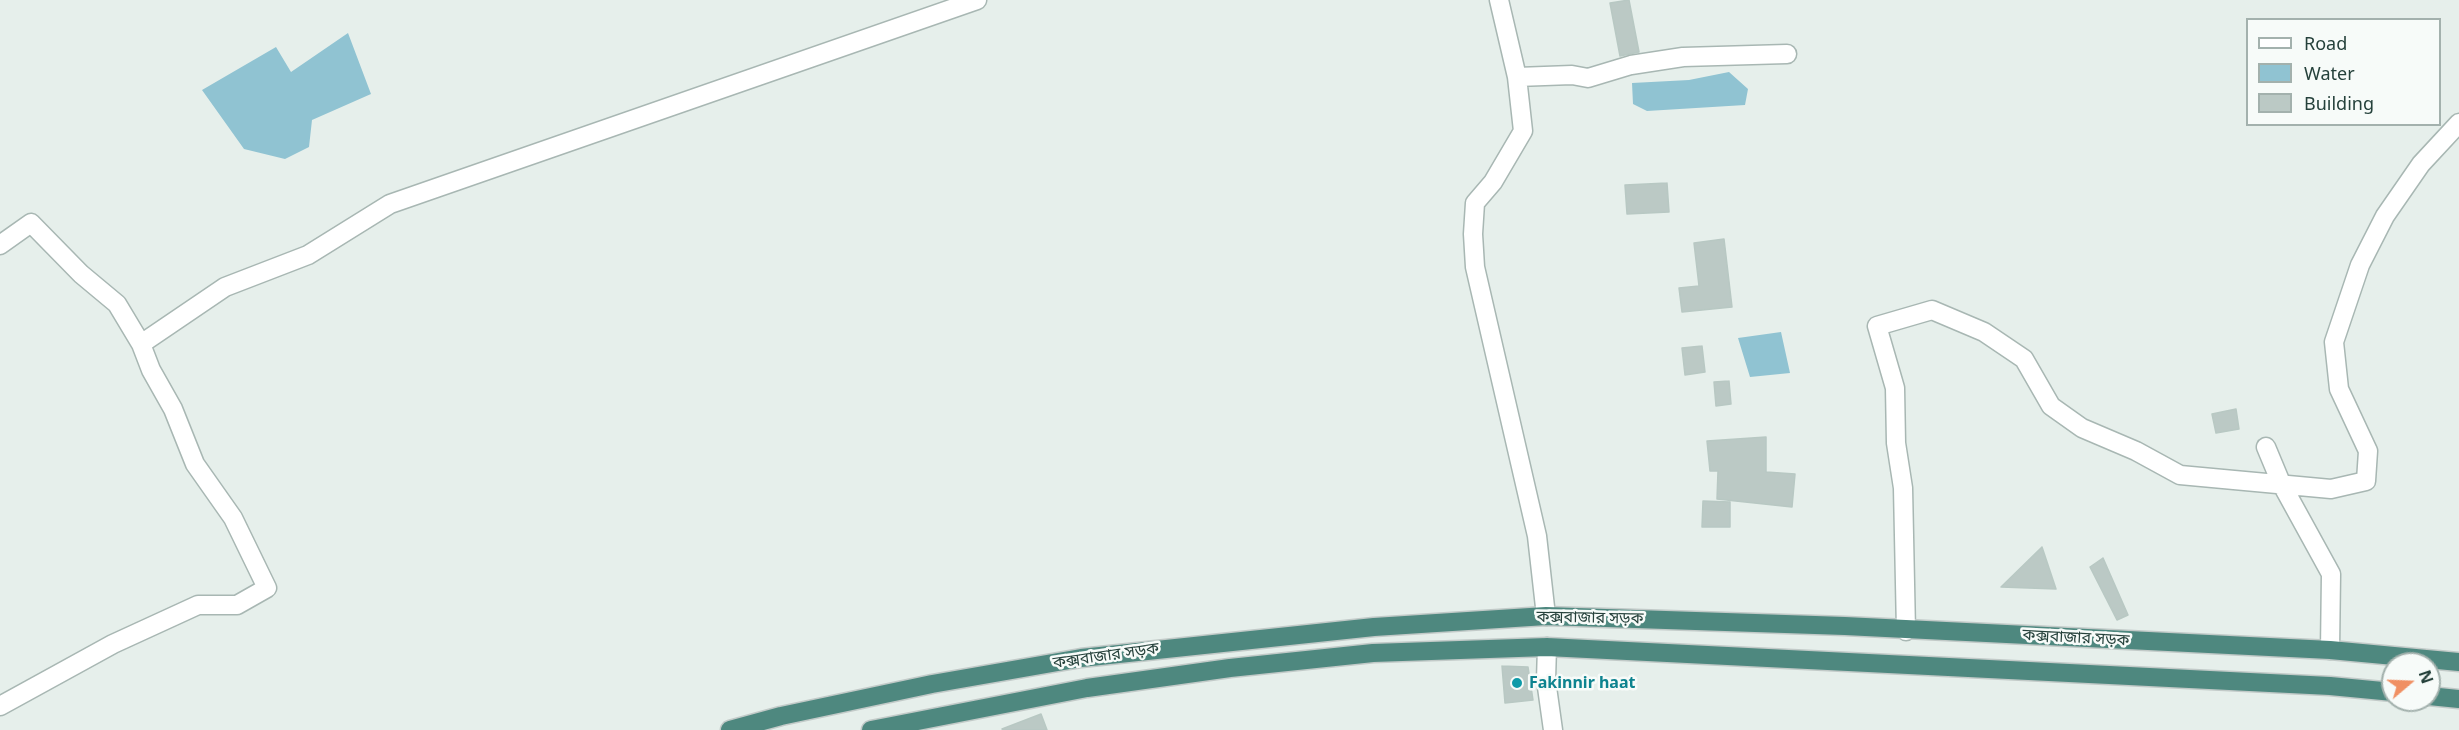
<!DOCTYPE html>
<meta charset="utf-8">
<style>
body{margin:0}
#map{position:relative;width:2459px;height:730px;overflow:hidden;background:#e6efeb;font-family:"Noto Sans",sans-serif}
canvas{display:block}
.legend{position:absolute;left:2246px;top:18px;width:195px;height:108px;box-sizing:border-box;background:#f7fbf9;border:2px solid #a3b1ad;margin:0;padding:8px 10px;list-style:none;font-size:18px;color:#25413b}
.legend li{display:flex;align-items:center;gap:12px;height:30px}
.legend b{width:30px;border:2px solid #a3b1ad}
.north{position:absolute;left:2381px;top:652px;width:60px;height:60px;box-sizing:border-box;background:#f7fbf9;border:2px solid #a3b1ad;border-radius:50%;rotate:71deg;font-size:16px;font-weight:700;line-height:24px;text-align:center;color:#25413b}
.north::after{content:'';display:block;margin:auto;width:21px;height:27px;background:#f09063;clip-path:polygon(50% 0,100% 100%,50% 72%,0 100%)}
</style>
<div id="map">
<canvas width="2459" height="730"></canvas>
<ul class="legend">
<li><b style="height:8px;background:#fff"></b>Road</li>
<li><b style="height:16px;background:#90c3d2"></b>Water</li>
<li><b style="height:16px;background:#bbc9c5"></b>Building</li>
</ul>
<div class="north">N</div>
</div>
<script>
const ctx = document.querySelector('canvas').getContext('2d');
ctx.lineJoin = 'round';
function fill(path, color) { ctx.fillStyle = color; ctx.fill(path, 'evenodd'); }
const poly = rows => new Path2D(rows.map(r => 'M' + r).join(''));
function trace(path, color, width, dash) { ctx.strokeStyle = color; ctx.lineWidth = width; ctx.lineCap = dash ? 'butt' : 'round'; ctx.setLineDash(dash || []); ctx.stroke(path); }
function label(font, color, halo, rows, align = 'center') {
  ctx.font = font + ' "Noto Sans","Noto Sans Bengali",sans-serif'; ctx.lineWidth = 5; ctx.setLineDash([]); ctx.textBaseline = 'middle'; ctx.strokeStyle = halo; ctx.fillStyle = color; for (const [text, x, y, turn = 0] of rows) {
    ctx.save(); ctx.translate(x, y); ctx.rotate((+turn || 0) * Math.PI / 180); ctx.textAlign = isNaN(turn) ? turn : align; if (halo) ctx.strokeText(text, 0, 0); ctx.fillText(text, 0, 0); ctx.restore();
  }
}
const water = poly([
 [348,33,371,94,312,120,309,147,285,159,244,149,202,90,276,47,291,72],
 [1729,72,1748,89,1745,105,1647,111,1633,104,1632,83,1689,80],
 [1781,332,1790,373,1750,377,1738,338]
]);
const building = poly([
 [1629,0,1639,52,1620,56,1610,3,1629,0],
 [1667,183,1669,212,1627,214,1625,185,1667,183],
 [1724,239,1732,307,1682,312,1679,288,1699,286,1694,243,1724,239],
 [1702,346,1705,372,1685,375,1682,348,1702,346],
 [1729,381,1731,404,1716,406,1714,382,1729,381],
 [2236,409,2239,429,2216,433,2212,414,2236,409],
 [1766,437,1766,472,1795,474,1792,507,1717,499,1718,471,1710,471,1707,441,1766,437],
 [1703,501,1730,502,1730,527,1702,527,1703,501],
 [2042,547,2056,589,2001,587,2042,547],
 [2103,558,2128,615,2117,620,2090,567,2103,558],
 [1502,666,1528,667,1533,700,1505,703,1502,666],
 [1041,714,1047,730,1003,730,1002,729,1041,714]
]);
const minor = poly([
 [1499,0,1517,77,1523,131,1493,182,1475,203,1473,234,1475,267,1537,536,1546,616],
 [1517,77,1572,75,1588,78,1631,65,1683,57,1787,54],
 [0,245,31,223,81,274,117,304,141,344],
 [2266,447,2281,483,2331,574,2330,650],
 [1906,631,1903,488,1896,443,1895,388,1877,326,1932,310,1984,332,2024,359,2051,406,2082,428,2136,451,2180,475,2331,489,2366,481,2368,451,2339,389,2334,342,2360,265,2385,216,2421,164,2459,123],
 [1547,647,1546,680,1553,730],
 [0,706,113,644,198,605,237,605,267,588,233,518,195,464,173,409,151,370,141,344,225,287,308,255,390,204,977,0]
]);
const trunk = poly([
 [2429,696,2459,699],
 [730,730,781,716,932,684,1081,658,1374,627,1546,616,1845,626,2330,650,2459,662],
 [871,730,1087,688,1230,668,1373,653,1547,647,2330,686,2393,692]
]);
const markers = [
 [1517,683,6,"#0f9aa8"]
];
const streetNames = [
 ["কক্সবাজার সড়ক",1590,618,1],
 ["কক্সবাজার সড়ক",2076,638,3],
 ["কক্সবাজার সড়ক",1106,656,-8]
];
const cultureNames = [
 ["Fakinnir haat",1529,683]
];
fill(water, '#90c3d2');
fill(building, '#bbc9c5');
trace(building, '#b8c8c3', 1.5);
trace(minor, '#a8b7b3', 21);
trace(trunk, '#c2cac8', 21);
trace(minor, '#fff', 18);
trace(trunk, '#4e887f', 18);
for (const [x, y, r, color] of markers) { const dot = new Path2D(); dot.arc(x, y, r, 0, 2 * Math.PI); ctx.fillStyle = color; ctx.fill(dot); trace(dot, '#f7fbf9', 2); }
label('16px', '#25413b', '#f7fbf9', streetNames);
label('bold 16px', '#0d838f', '#f7fbf9', cultureNames, 'left');
</script>
